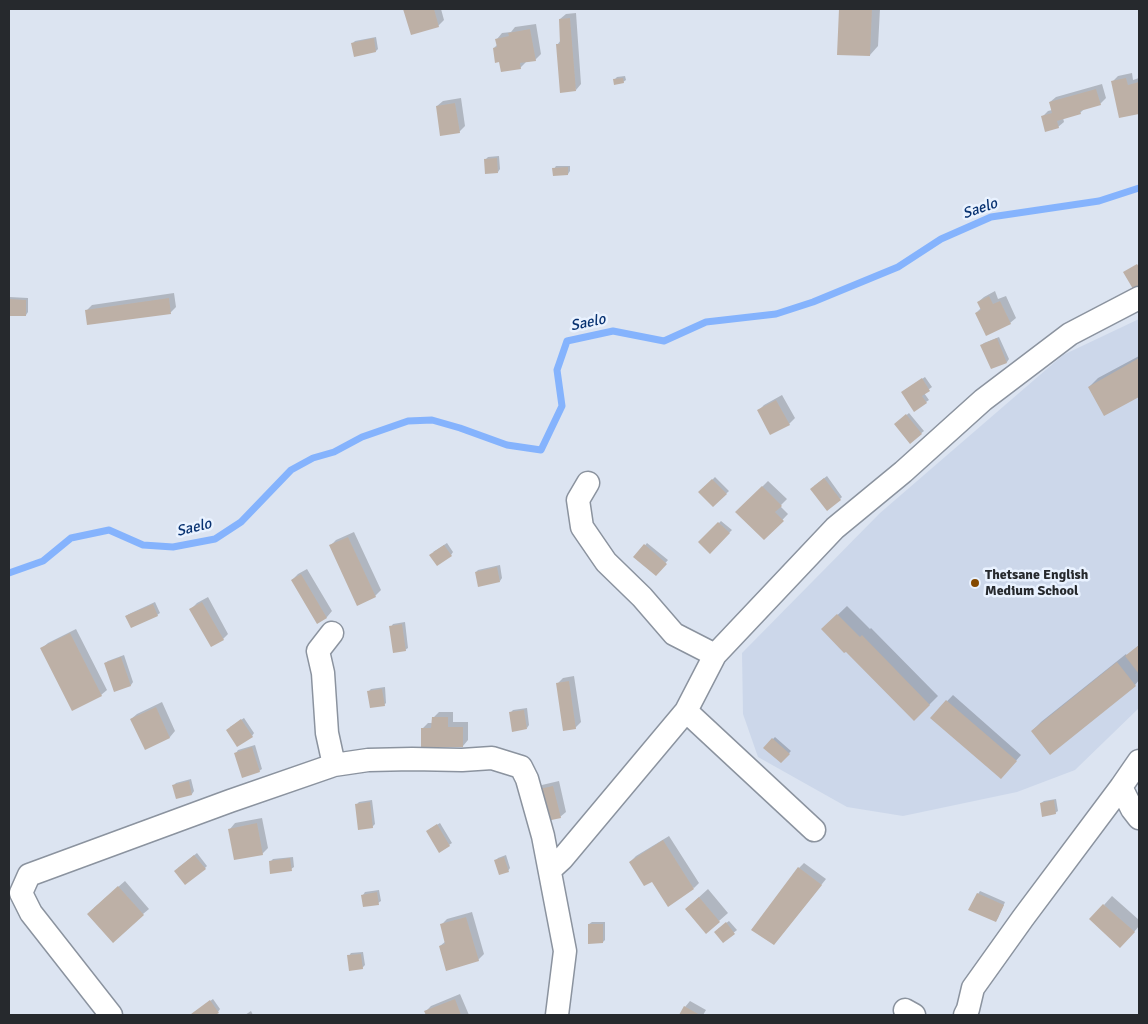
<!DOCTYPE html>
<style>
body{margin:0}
#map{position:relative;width:1148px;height:1024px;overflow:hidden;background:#dce4f1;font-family:Signika,sans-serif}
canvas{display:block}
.frame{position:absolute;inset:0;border:10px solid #26292d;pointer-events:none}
</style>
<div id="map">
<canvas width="1148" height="1024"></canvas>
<div class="frame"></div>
</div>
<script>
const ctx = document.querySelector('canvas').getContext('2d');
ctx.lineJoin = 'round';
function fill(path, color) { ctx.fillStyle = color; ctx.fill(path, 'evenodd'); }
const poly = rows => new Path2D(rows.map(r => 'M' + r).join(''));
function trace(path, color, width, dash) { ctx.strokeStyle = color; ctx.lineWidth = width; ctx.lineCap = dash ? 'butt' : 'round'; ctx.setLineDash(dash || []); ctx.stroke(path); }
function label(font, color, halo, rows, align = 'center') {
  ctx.font = font + ' Signika,sans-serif'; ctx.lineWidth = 5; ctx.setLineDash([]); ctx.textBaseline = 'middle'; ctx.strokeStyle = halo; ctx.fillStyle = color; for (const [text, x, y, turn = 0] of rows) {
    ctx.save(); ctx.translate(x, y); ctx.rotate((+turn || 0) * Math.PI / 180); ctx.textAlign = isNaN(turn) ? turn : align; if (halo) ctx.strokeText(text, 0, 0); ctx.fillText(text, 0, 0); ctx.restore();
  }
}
const built = poly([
 [1139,319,1139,708,1075,770,1017,792,903,816,847,807,758,757,743,714,742,653,880,513,1063,355]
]);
const shadow = poly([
 [405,9,441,9,444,20,438,26,412,33],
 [840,9,880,9,878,46,870,55,838,54],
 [576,13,581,84,576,90,557,45,561,40,560,19,566,14],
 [536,24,541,54,535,60,526,62,520,68,494,48,498,44,497,39,502,33,511,32,515,27],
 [376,37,378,49,376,51,353,43,355,41],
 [1132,73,1133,80,1139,78,1139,112,1120,117,1112,82,1118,76],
 [625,76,626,80,623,82,614,80,617,77],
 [1102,84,1106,98,1100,104,1085,108,1080,113,1063,118,1064,122,1058,127,1042,117,1048,111,1052,110,1050,102,1056,97],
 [461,98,465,126,459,132,437,106,443,101],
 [499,156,500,169,498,172,486,159,488,157],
 [556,166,570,166,570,171,568,174,554,169],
 [995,291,998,299,1006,296,1016,318,1010,323,976,313,981,308,978,302,984,297],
 [174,293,176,307,171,312,87,310,92,305],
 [9,297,28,298,28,312,26,315,9,314],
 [999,337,1009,359,1007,362,992,368,982,345,984,343],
 [1139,356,1139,395,1104,414,1089,387,1098,378],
 [925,377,932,387,924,393,929,400,914,410,905,390],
 [782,395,795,418,789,424,758,411,764,405],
 [909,413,924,431,910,442,898,422],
 [827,476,842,497,840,499,814,486],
 [715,477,729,491,713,506,700,492],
 [768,481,787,499,780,506,788,514,764,539,737,512],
 [721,521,732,530,710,552,700,542],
 [354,532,381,590,375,596,330,546,336,540],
 [447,543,453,552,451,555,433,552],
 [647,543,668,560,656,574,635,557],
 [500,565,502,578,500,581,476,572,478,570],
 [307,569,332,611,327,617,318,623,292,580,298,574],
 [208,597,228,634,223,639,191,609,197,603],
 [155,602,160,613,157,615,126,616,129,614],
 [847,606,870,629,871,628,938,696,914,720,846,650,823,629],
 [405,622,408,648,405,650,391,627,393,624],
 [76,629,107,690,101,695,42,648,48,643],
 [1139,645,1139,680,1135,685,1032,731,1041,722,1126,654,1127,656],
 [124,655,133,682,131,685,114,690,105,663,108,661],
 [574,676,581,722,575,728,557,684,563,678],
 [385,687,386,703,384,705,369,691,371,689],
 [953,695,1021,755,1006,772,932,717],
 [162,702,175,731,170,737,145,748,131,719,137,714],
 [527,708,529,725,527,728,510,713,513,710],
 [439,712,453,712,453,722,468,722,468,740,463,746,422,729,428,723,433,723,433,718],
 [244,718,254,733,252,736,230,727],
 [775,737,791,751,781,762,765,747],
 [255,745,262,769,259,771,236,753,238,750],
 [191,779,194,791,192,794,177,798,174,785,176,783],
 [559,781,566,812,560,817,536,791,542,785],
 [1056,799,1058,811,1055,813,1041,803,1044,801],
 [372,800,375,824,372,827,357,804,359,802],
 [262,818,268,848,262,854,230,829,235,823],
 [440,823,452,843,449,845,430,829],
 [669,836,699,883,694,888,630,862,636,856],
 [197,853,207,866,205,868,178,868],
 [506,855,510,868,508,871,496,860,498,858],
 [293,857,294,867,291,869,270,862,273,859],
 [804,863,826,879,779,938,799,868],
 [125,881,149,909,143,914,94,908],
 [708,889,728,913,719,921,686,909],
 [379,890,381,901,378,903,363,895,365,892],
 [980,891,1005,902,998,918,996,921,978,894],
 [1112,896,1139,920,1139,926,1129,938,1104,905],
 [472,912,484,954,478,960,440,946,446,941,441,925,447,919],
 [729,921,737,930,723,941,718,929],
 [592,922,605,922,605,940,603,942,589,924],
 [363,952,365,965,362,968,349,956,351,953],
 [460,994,469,1015,422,1015,427,1013,426,1011,431,1006],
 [213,999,220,1009,218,1012,213,1015,194,1015,193,1014,195,1012],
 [690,1001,706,1010,703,1015,680,1015,685,1007],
 [251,1011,253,1015,245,1015]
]);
const stream = poly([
 [9,573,43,561,71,538,109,530,143,545,173,547,215,539,241,522,291,470,313,458,334,452,362,437,408,421,432,420,460,428,507,445,541,450,562,406,557,370,567,341,613,331,664,341,706,322,776,314,813,302,898,267,941,239,991,217,1099,201,1139,188]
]);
const building = poly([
 [403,9,434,9,439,27,411,35],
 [839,9,872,9,870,56,837,55],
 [570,18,576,91,560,93,556,44,560,44,559,19],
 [530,29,536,61,520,63,521,69,501,72,499,62,495,63,493,48,497,47,495,39,509,36,508,33],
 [374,38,376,52,354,57,351,43],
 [623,78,624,83,614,85,613,79],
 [1126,78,1128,85,1139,82,1139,114,1119,118,1111,81],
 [1096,89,1101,105,1080,111,1081,114,1057,121,1059,128,1045,132,1041,116,1052,113,1049,102],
 [455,103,460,133,440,136,436,106],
 [497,158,498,173,485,174,484,159],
 [568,167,568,175,553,176,552,168],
 [1137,264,1139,267,1139,286,1133,289,1123,272],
 [989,296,993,304,1000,301,1011,324,986,336,975,313,981,310,977,302],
 [169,298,171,314,87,325,85,310],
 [9,299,26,300,26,316,9,316],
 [997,338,1007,363,991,369,980,345],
 [1139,358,1139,397,1104,416,1088,387],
 [922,378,930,391,922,396,927,403,914,412,901,392],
 [776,400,790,425,770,435,757,410],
 [906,414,922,434,910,444,894,424],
 [824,478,841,500,827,511,810,489],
 [712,479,727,494,713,507,698,492],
 [762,486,782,506,775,512,784,521,764,540,735,512],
 [718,522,730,533,710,554,698,542],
 [348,537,376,597,357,606,329,545],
 [644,544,667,564,656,576,633,557],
 [444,545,452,556,437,566,429,555],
 [497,567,500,582,478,587,475,572],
 [301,574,327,618,317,624,291,580],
 [202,602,224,640,211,647,189,609],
 [153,604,158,616,131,628,125,616],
 [837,614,860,637,862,635,930,705,914,721,846,652,844,653,821,629],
 [402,624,406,651,393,653,389,626],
 [70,633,102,696,72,711,40,648],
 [1139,645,1139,674,1125,656],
 [121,657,131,686,114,692,104,663],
 [1117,662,1136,686,1050,755,1031,731],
 [569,681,576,729,563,731,556,683],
 [382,689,385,706,370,708,367,691],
 [946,700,1017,761,1001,779,930,718],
 [156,707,170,738,145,750,130,719],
 [524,710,527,729,512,732,509,712],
 [432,717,448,717,448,727,463,727,463,747,421,747,421,728,431,728],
 [241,719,253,737,237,747,226,730],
 [772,738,790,754,781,763,763,748],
 [252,747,260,772,242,778,234,753],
 [189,781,192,795,176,799,172,785],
 [553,786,561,818,542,822,535,790],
 [1054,800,1056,814,1042,817,1040,803],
 [370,802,373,828,358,830,355,804],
 [257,823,263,855,234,860,228,829],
 [437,824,450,846,439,853,426,831],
 [663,840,694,889,668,907,652,882,644,886,629,862],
 [194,855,206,869,185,885,174,871],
 [504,857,509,872,499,875,494,860],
 [290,858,292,871,270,874,269,861],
 [798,867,822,885,774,945,751,930],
 [118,886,144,915,113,943,87,914],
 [377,892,379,905,363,907,361,895],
 [977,893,1004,905,996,922,968,910],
 [699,897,720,922,706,934,685,909],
 [1103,904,1135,932,1120,948,1089,919],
 [466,917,479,961,446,971,439,946,445,944,440,924],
 [726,922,735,934,723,943,714,932],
 [588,924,603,924,603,943,588,944],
 [361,954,363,969,349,971,347,955],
 [455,999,461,1015,426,1015,424,1011],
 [210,1000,219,1013,215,1015,192,1015,191,1014],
 [684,1006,700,1015,679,1015]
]);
const minor = poly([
 [588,483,578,500,582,527,606,562,642,597,674,634,715,655],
 [332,633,318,651,323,673,327,733,334,765],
 [686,711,814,830],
 [1121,787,1132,809,1139,818],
 [550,870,562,859,686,711,715,655,835,528,903,472,983,400,1070,334,1139,298],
 [905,1010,914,1015],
 [111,1015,31,913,21,893,29,875,230,801,334,765,368,760,412,759,462,760,492,758,521,767,527,779,543,836,565,951,557,1015],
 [965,1015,968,1009,973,988,1023,918,1121,787,1139,761]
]);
const markers = [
 [975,583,5,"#844900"]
];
const poiNames = [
 ["Thetsane English",985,575],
 ["Medium School",985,591]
];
const waterNames = [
 ["Saelo",980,209,-19],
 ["Saelo",588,323,-12],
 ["Saelo",194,528,-14]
];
fill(built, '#ccd7ea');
fill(shadow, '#0003');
trace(stream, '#85b3fd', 7);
fill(building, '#bdb0a6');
trace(minor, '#8b939f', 25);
trace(minor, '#fff', 22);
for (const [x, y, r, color] of markers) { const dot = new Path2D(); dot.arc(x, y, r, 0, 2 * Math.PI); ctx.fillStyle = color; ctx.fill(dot); trace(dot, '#e9f2ff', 2); }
label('bold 14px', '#26292d', '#e9f2ff', poiNames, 'left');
label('italic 15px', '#083271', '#e9f2ff', waterNames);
</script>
